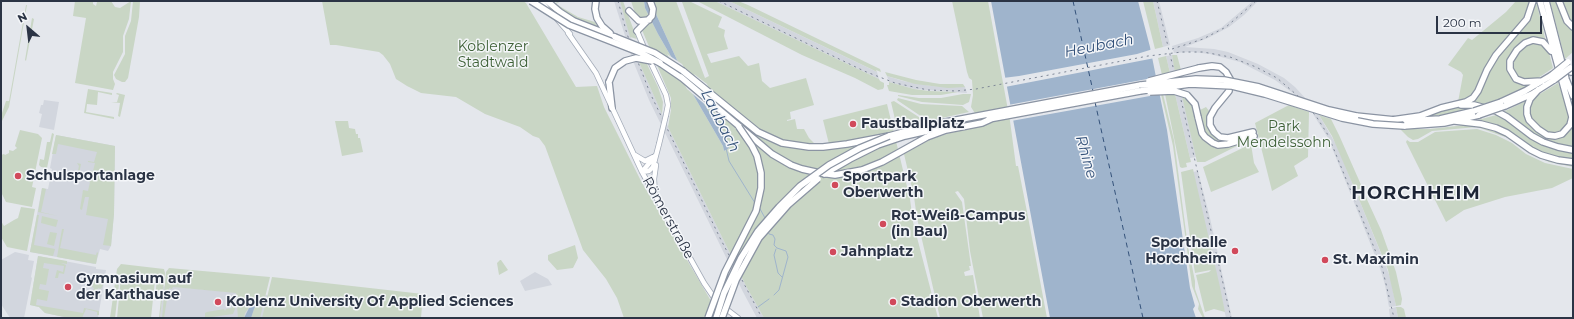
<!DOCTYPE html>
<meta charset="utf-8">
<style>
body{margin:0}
#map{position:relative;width:1574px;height:319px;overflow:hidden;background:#e4e7ec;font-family:Montserrat,sans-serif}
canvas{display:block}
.frame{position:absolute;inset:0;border:2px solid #2b3445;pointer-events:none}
.north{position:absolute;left:8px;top:8px;width:40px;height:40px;-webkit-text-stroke:3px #f4f6f9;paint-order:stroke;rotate:332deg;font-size:11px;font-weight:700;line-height:16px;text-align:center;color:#2b3445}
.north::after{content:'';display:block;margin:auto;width:14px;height:18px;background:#2b3445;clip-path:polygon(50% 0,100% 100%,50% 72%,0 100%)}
.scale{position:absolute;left:1436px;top:16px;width:106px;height:18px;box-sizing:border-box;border:2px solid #2b3445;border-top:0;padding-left:5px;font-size:12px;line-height:14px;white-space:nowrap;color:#2b3445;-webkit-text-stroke:3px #f4f6f9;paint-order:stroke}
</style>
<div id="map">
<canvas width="1574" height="319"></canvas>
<div class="frame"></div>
<div class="north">N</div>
<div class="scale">200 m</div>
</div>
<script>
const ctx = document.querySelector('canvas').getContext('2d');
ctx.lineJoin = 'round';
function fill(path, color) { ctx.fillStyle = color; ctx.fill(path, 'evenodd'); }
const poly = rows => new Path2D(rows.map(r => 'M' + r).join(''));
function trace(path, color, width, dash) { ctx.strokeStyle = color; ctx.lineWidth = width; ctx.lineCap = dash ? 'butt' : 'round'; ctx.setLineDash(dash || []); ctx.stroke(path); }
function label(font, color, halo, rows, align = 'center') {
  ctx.font = font + ' Montserrat,sans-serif'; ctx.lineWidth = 3; ctx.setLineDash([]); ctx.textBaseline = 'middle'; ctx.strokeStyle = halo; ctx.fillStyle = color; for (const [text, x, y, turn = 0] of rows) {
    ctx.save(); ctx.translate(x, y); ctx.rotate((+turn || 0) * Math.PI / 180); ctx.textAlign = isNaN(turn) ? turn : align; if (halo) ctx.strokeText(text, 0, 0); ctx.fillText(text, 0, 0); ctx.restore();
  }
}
const built = poly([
 [614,1,620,1,638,60,668,127,746,286,764,318,757,318,743,292,649,100,633,61],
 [715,1,729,1,877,72,879,79],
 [1153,1,1159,1,1170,45,1163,47],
 [1253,1,1258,1,1244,15,1229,27,1208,38,1185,47,1214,49,1228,52,1258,64,1284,78,1295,87,1307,100,1297,96,1275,80,1240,62,1210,54,1192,52,1174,53,1172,46,1198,38,1221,28],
 [1172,55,1189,123,1196,157,1190,158,1175,94,1166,56],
 [887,76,903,81,931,86,965,87,967,93,914,89,889,82],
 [44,100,59,102,54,130,39,127,42,114,39,113,41,105,43,105],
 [1313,114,1319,115,1337,146,1356,192,1351,195,1328,138],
 [56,135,115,146,114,214,111,246,108,251,100,249,96,263,94,264,30,252,42,188,48,189,52,169,50,168],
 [1198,171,1210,218,1232,318,1226,318,1219,287,1193,172],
 [1358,197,1384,261,1391,280,1396,306,1389,307,1385,285,1380,268,1353,200],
 [15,252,29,255,28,260,34,261,31,277,32,278,24,318,10,318,1,304,1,260],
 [38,256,96,267,96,269,106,270,98,318,69,318,45,313,39,307,30,305],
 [535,272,548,279,552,285,525,291,520,281],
 [165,286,267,295,293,318,160,318,163,287],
 [1396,307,1398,318,1390,318,1389,309]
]);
const green = poly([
 [75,1,93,1,93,4,96,6,97,2,99,1,111,1,115,7,120,8,131,1,129,19,123,36,123,52,113,72,113,79,115,84,113,90,75,83,86,18,73,16],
 [133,1,140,1,139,17,128,78,125,82,122,82,116,79,114,75,125,54,125,36,131,21],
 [322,1,523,1,526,3,576,87,597,86,604,107,641,181,711,301,706,318,624,318,617,298,606,279,583,250,545,146,539,138,533,136,520,127,485,114,456,97,421,93,407,86,396,79,390,64,383,55,379,52,336,45,330,45],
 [550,1,554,1,555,3,561,1,556,4,578,17,595,22,598,27,574,18],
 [620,1,623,1,637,39,630,37],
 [631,1,644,1,645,8,658,34,723,146,724,151,729,148,725,141,677,60,650,1,676,1,705,78,709,76,682,2,683,1,689,1,722,17,718,27,725,30,724,36,728,49,707,54,711,63,739,56,748,66,759,63,762,81,770,88,806,78,814,105,790,112,791,119,787,120,787,121,795,119,797,129,804,129,809,138,816,145,829,144,823,120,887,104,910,199,913,222,938,318,764,318,746,286,668,127,671,110,671,98,636,16],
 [694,74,707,84,720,117,716,114],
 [759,172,765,180,762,198,759,192],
 [697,1,715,1,879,79,880,81,884,83,884,87,883,89,878,90,855,78,802,55],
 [729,1,738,1,748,5,880,69,881,72,876,70,877,72,871,69],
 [952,1,988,1,1010,121,1016,166,1018,166,1029,222,1047,318,983,318,970,251,964,199,958,191,955,192,962,202,971,266,969,266,970,270,964,272,965,276,973,275,980,318,940,318,917,218,914,197,904,154,931,139,950,133,983,126,971,107,973,95,972,80,969,78,967,72],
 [1143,1,1153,1,1163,47,1155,49],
 [1516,1,1531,1,1527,16,1507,39,1476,91,1471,98,1458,102,1463,75,1461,72,1448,65,1468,38,1472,40,1506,12],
 [1536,1,1546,42,1540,39,1516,48,1509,58,1512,77,1533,84,1487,104,1470,103,1495,59,1530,17],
 [1550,1,1557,1,1566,23,1573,30,1573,52,1565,59],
 [1561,1,1573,1,1573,26,1571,24],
 [26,5,27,5,9,107,1,123,1,116,6,101,9,101],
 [32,18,34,19,26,61,25,60],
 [1540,42,1548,49,1553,68,1538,78,1521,80,1513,73,1511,64,1515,54,1529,43],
 [1172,55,1177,55,1181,70,1175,72],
 [1166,56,1170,73,1162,75,1158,58],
 [638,60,646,62,658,87,663,102,662,114],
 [885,72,916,80,940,84,963,84,965,87,948,88,915,84,887,76],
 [889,82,914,89,929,91,958,92,941,95,912,95,889,91,887,85,889,85],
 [1558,83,1570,114,1570,121,1566,129,1554,134,1544,131,1532,121,1528,110,1531,101,1535,97],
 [88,89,112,93,112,95,98,92,97,105,87,104,86,112,114,117,114,119,84,113],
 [117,93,125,95,120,117,118,116,120,103,111,102,117,102,119,95,116,94],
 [963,94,971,94,969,102,963,105,922,102,898,96,898,95,919,98,941,98],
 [1161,94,1163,94,1174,140,1188,247,1195,281,1195,289,1205,318,1203,318,1198,309,1199,304,1192,286,1173,146],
 [1165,94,1175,94,1190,158,1191,162,1186,163,1187,167,1182,168,1180,167],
 [1182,96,1191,103,1210,144,1245,142,1205,162,1197,162],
 [898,98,921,104,962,106,969,112,928,121,897,100],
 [1528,100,1526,116,1542,134,1564,135,1572,127,1573,116,1573,148,1545,141,1503,112],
 [894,101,925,121,897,128,891,102],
 [1289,105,1309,112,1308,157,1294,166,1298,176,1272,191,1255,123],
 [1206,107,1210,112,1208,117,1214,135,1243,137,1225,143,1215,142,1204,133,1200,110],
 [1458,107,1478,107,1448,114,1419,118,1443,110],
 [1500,114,1530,137,1573,152,1573,160,1546,155,1533,149,1511,133,1474,121],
 [1319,115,1331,119,1339,135,1362,187,1356,192,1332,136],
 [335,121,348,121,349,128,355,129,356,134,358,134,358,138,360,138,363,152,342,156],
 [1465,125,1485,126,1504,133,1530,151,1573,164,1573,167,1549,162,1540,158,1532,155,1508,138,1477,127,1432,131,1418,139,1413,140,1408,137,1400,129,1430,129],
 [1477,129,1496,135,1512,143,1526,154,1545,163,1573,169,1573,178,1552,188,1505,197,1464,210,1446,222,1406,142,1407,140,1410,142,1418,142,1435,132],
 [20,130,38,134,42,138,32,187,36,188,32,207,6,202,1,192,1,155,4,154,5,155,9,153,9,150,13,151,17,148,15,146],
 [52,133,54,134,47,168,41,167,39,165,40,159,44,160,47,142,50,142],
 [56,135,115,146,114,214,111,246,103,245,108,219,86,215,89,197,85,197,82,210,80,209,83,190,88,191,90,182,85,180,85,177,97,179,98,173,93,172,92,175,88,174,89,171,93,171,95,163,88,162,88,161,94,162,97,152,58,144,56,154,52,154],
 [1251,144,1254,163,1259,172,1211,192,1203,167],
 [77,163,81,164,78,179,53,174,50,184,53,171,77,175,79,166],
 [1193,169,1220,287,1225,312,1214,309,1205,312,1196,275,1209,272,1211,270,1195,273,1194,267,1181,172],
 [42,188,46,189,41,212,58,216,38,212],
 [1364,193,1381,230,1396,272,1402,299,1401,305,1396,306,1388,270,1358,197],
 [21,207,35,209,27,251,7,247,1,237,1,221,4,226,14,220,18,218],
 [37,215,39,215,34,245,55,249,53,256,30,252],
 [42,216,58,220,56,227,41,223],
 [62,229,64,229,60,248,96,255,97,252,98,253,96,264,57,257],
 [50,232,57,233,54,246,47,244],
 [575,245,578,258,573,268,557,270,548,260,548,255],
 [38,256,67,261,67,264,61,263,66,265,64,274,59,273,58,278,55,278,57,270,63,272,64,266,44,263,43,268,49,269,46,285,40,284,39,289,49,291,47,301,37,299,36,305,83,313,84,308,99,311,99,315,97,315,97,312,86,309,82,318,69,318,45,313,39,307,30,305],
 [500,260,501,260,508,270,499,275,497,263],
 [121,264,164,269,165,273,160,318,159,318,161,299,155,298,157,279,120,275,115,318,110,318,117,269],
 [169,268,270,277,260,318,251,318,254,309,256,306,252,304,245,313,244,318,238,318,236,293,173,287,172,289,169,288,169,299,167,299,164,318,162,318,166,272],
 [95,273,104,275,104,283,101,289,98,288,97,292,93,291,94,288,92,287],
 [121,277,155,280,151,318,117,318],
 [272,277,423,294,421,318,262,318],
 [231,300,234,301,235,309,233,314,205,318,205,313,207,312,224,309,225,311,226,309,232,308],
 [1396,307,1401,307,1404,309,1406,318,1398,318]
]);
const water = poly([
 [644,1,650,1,677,60,722,133,729,148,724,151,723,146,658,34,645,8],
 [991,1,1138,1,1150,47,1156,77,1167,130,1190,288,1195,306,1193,309,1196,318,1050,318],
 [256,303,257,304,254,309,251,318,244,318,249,308]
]);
const pier = poly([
 [1153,49,1155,58,1005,87,1003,78,1019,76,1137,54],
 [667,54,682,64,709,108,687,89],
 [1147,79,1161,94,1011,121,1008,105]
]);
const stream = poly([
 [726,148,729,161,755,203],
 [759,207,765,218],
 [768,231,769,234,773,235,775,239,774,245,777,248,786,251,788,257,779,290,774,295],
 [776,249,774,255,778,273,782,277],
 [758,307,769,299]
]);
const ferry = poly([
 [1073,1,1093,91],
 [1095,102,1143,318]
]);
const major = poly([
 [541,1,550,12],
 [557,19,570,34],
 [637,31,645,50],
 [568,33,596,73,642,172,704,283,717,302,738,318],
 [649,59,666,95,668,105,666,115],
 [635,155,645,161,653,157],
 [642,172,649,171,653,167,659,144],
 [642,172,655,156],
 [655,195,654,179,656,165]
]);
const highway = poly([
 [547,1,560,12,574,21,615,37],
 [596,1,595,9,597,18,602,26,610,33],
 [1546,1,1566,79,1573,96],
 [1559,1,1567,21,1573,27],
 [629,11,639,21,649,20],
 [637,31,652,16,653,9,650,1],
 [660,63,682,78,772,154,791,165,802,169,820,173,835,175,862,170,882,162,927,137,946,130,982,123,993,118],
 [1199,68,1212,66,1220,67,1226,72,1230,79,1229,91,1215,108,1210,117,1210,125,1214,132,1220,137,1228,138,1253,132],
 [683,71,758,132,782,143,809,147,823,147,847,144,889,136,930,125,1141,85],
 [1571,72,1573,71],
 [1542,81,1524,82,1516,79,1510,69,1510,61,1517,50,1525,43,1533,40,1543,42,1551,51],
 [609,82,612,108],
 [1538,90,1530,99,1527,107,1527,114,1529,120,1538,129,1547,135,1555,136,1562,134,1570,125,1572,117,1540,1],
 [1501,102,1525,91,1552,75],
 [1461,105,1474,105,1496,111,1507,117,1532,136,1543,142,1558,147,1573,150],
 [1505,106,1532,94,1554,80],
 [1356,116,1395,120],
 [1198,117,1202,133,1205,137,1213,143,1218,145,1228,144,1254,136],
 [989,119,1140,91],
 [1392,120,1420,116,1441,108,1466,102,1473,98,1478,91,1487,70,1496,55,1527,19,1533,1],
 [1406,121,1440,119,1474,111],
 [1455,121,1481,124,1496,128,1507,133,1531,150,1541,155,1558,160,1573,162],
 [1404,126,1444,123,1479,115],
 [824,174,850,159,878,145,905,136,945,127]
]);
const rail = poly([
 [618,1,627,34,650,93,720,238,762,318],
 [719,1,864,71,895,83,928,90,956,91,976,89,1148,56,1182,52,1203,52,1230,57,1256,67,1277,78,1298,96,1316,116,1328,135,1382,267,1394,318],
 [1157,1,1182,104,1231,318],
 [1172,49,1203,39,1226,27,1256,1]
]);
const majorBridge = poly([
 [659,144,666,115]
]);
const highwayBridge = poly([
 [531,1,569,25,641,53,660,63],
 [615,37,655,53,683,71],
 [1552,75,1568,62],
 [1554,80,1570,68],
 [1149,81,1199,68],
 [609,82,615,68,625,61,636,58,652,61],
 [1141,85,1196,79,1224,80,1259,87,1329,110,1356,116],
 [1140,91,1190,84,1232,86,1265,94,1342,118,1373,124,1404,126],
 [1150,92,1174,91,1187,95,1195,104,1198,117],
 [1474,111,1501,102],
 [1479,115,1505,106],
 [708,318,725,272,756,211,761,188,761,173,757,156,752,146,739,127],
 [716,318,724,293,741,258,758,231,779,207,800,186,829,165,860,148,889,136],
 [722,318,736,280,759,238,788,205,818,179]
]);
const markers = [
 [853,124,4,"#d1495b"],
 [18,176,4,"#d1495b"],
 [835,185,4,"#d1495b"],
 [883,224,4,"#d1495b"],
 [1235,251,4,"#d1495b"],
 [833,252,4,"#d1495b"],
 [1325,260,4,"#d1495b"],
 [68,287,4,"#d1495b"],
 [218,302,4,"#d1495b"],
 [893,302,4,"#d1495b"]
];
const parkNames = [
 ["Koblenzer",493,47],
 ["Stadtwald",493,63],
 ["Park",1284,127],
 ["Mendelssohn",1284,143]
];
const poiNames = [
 ["Faustballplatz",861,124],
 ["Schulsportanlage",26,176],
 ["Sportpark",843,177],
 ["Oberwerth",843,193],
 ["Rot-Weiß-Campus",891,216],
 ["(in Bau)",891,232],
 ["Sporthalle",1227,243,"right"],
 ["Horchheim",1227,259,"right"],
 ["Jahnplatz",841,252],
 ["St. Maximin",1333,260],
 ["Gymnasium auf",76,279],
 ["der Karthause",76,295],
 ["Koblenz University Of Applied Sciences",226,302],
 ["Stadion Oberwerth",901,302]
];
const streetNames = [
 ["Römerstraße",668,218,61]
];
const waterNames = [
 ["Heubach",1099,46,-11],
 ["Laubach",720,121,63],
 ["Rhine",1086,157,74]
];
const districtNames = [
 ["HORCHHEIM",1416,194]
];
fill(built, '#d2d6de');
fill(green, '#c9d6c5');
fill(water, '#9fb4cc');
fill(pier, '#e4e7ec');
trace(stream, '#9fb4cc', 1);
trace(ferry, '#34527a', 1, [5, 4]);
trace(major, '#a3abb8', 6);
trace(highway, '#8b94a3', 8);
trace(major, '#fff', 4.5);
trace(highway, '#fff', 5.5);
trace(rail, '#7d8696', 1, [2, 4]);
trace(majorBridge, '#a3abb8', 6, []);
trace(highwayBridge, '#8b94a3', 8, []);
trace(majorBridge, '#fff', 4.5);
trace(highwayBridge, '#fff', 5.5);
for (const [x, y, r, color] of markers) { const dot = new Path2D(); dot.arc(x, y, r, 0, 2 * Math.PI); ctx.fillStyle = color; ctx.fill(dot); trace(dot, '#f4f6f9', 1.5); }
label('14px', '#3f6138', '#f4f6f9', parkNames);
label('bold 14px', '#2b3445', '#f4f6f9', poiNames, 'left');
label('14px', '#2b3445', '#f4f6f9', streetNames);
label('italic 15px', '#34527a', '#f4f6f9', waterNames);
ctx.letterSpacing = '1px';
label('bold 18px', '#1d2536', '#f4f6f9', districtNames);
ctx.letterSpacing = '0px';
</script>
